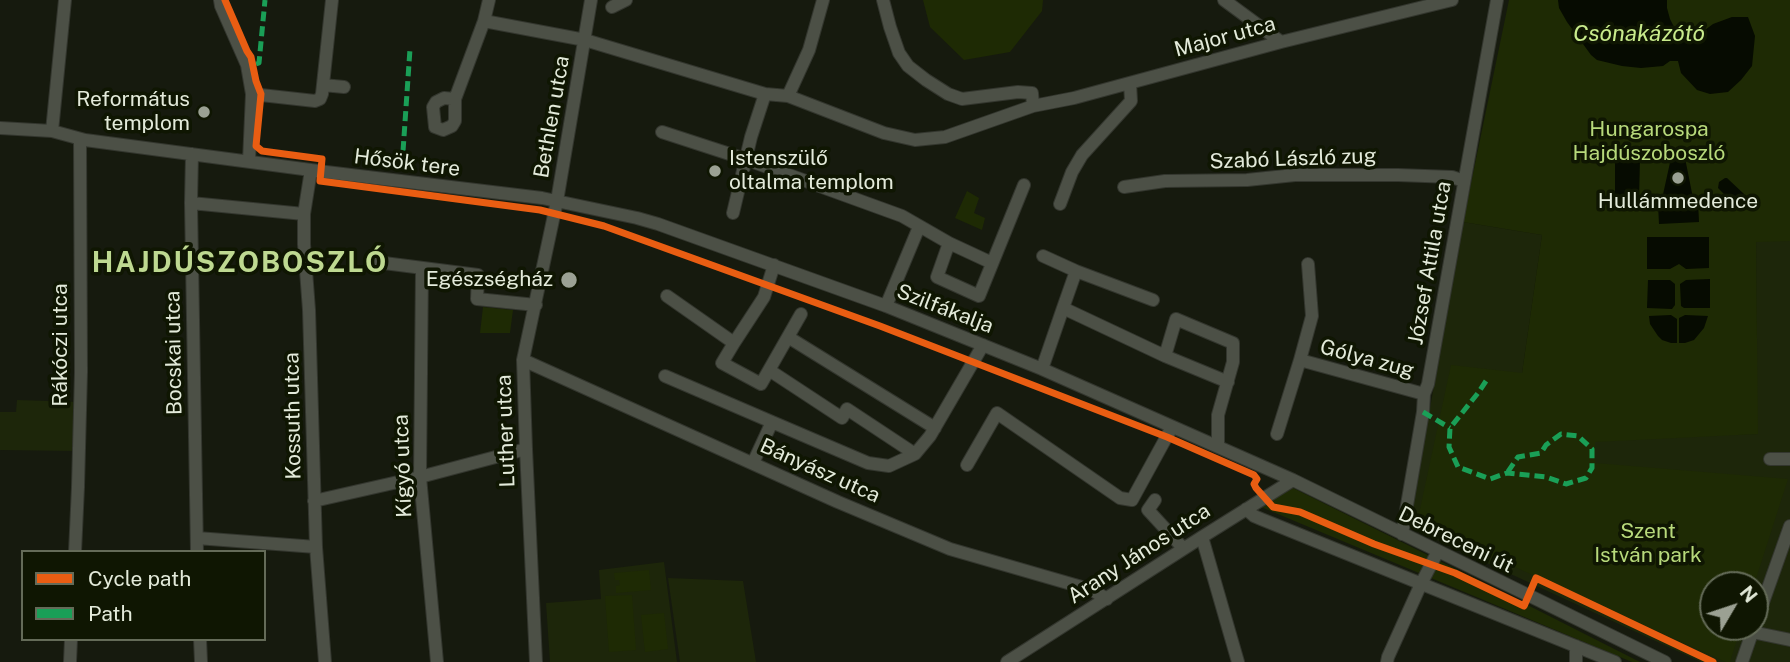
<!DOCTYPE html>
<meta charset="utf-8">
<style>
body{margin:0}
#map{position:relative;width:1790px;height:662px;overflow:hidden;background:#161a0e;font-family:"Public Sans",sans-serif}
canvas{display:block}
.legend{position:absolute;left:21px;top:550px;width:245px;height:91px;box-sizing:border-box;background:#0f1602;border:2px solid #646b58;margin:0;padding:9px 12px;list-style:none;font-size:21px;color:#e3eada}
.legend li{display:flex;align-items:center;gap:14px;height:35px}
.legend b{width:35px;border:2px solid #646b58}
.north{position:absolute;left:1699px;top:571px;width:70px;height:70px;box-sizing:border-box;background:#0f1602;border:2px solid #646b58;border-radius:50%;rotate:51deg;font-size:19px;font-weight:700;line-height:28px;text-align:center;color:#e3eada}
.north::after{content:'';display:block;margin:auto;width:24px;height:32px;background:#9ba193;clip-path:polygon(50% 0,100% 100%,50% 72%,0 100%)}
</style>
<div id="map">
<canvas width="1790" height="662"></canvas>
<ul class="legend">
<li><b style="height:9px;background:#e95d12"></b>Cycle path</li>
<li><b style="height:9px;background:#1a9f57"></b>Path</li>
</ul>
<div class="north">N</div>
</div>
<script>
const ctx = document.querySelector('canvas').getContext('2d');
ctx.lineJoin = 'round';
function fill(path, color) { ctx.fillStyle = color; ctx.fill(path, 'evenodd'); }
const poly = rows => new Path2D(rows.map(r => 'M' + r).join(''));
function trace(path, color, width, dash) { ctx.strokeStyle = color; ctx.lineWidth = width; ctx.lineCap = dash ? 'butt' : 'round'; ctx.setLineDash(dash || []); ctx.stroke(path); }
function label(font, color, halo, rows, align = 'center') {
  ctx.font = font + ' "Public Sans",sans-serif'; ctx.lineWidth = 7; ctx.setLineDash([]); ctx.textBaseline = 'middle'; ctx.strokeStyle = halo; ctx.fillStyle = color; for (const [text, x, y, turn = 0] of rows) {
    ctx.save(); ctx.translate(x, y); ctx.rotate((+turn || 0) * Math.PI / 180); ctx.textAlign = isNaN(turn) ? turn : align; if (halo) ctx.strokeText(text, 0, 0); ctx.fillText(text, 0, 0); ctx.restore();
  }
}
const built = poly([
 [1463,222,1542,235,1522,373,1548,436,1757,434,1756,241,1790,241,1790,662,1701,662,1409,527],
 [1713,585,1755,585,1755,627,1713,627],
 [17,400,78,402,75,451,0,450,0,412,16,412],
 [664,562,677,662,550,662,546,603,601,599,599,570],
 [668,578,743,581,756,662,680,662]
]);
const green = poly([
 [923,0,1043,0,1042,11,1010,52,964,60,930,27],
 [1509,0,1790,0,1790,241,1756,242,1758,434,1595,442,1595,463,1788,479,1754,585,1713,585,1713,627,1741,627,1730,662,1726,662,1417,523,1451,365,1522,373,1542,235,1463,222],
 [967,191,979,198,974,213,985,218,982,230,955,218],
 [483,307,513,310,510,333,480,333],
 [1293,488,1490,586,1640,662,1632,662,1261,507],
 [649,570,651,590,616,593,616,586,620,585,619,580,615,580,614,573],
 [632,595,636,650,609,652,605,596],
 [664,613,668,649,645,652,641,615]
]);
const water = poly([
 [1558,0,1667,0,1667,8,1670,19,1674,27,1680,32,1691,35,1701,33,1713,24,1732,17,1748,17,1755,36,1752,66,1741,80,1728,92,1710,94,1697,90,1681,73,1678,61,1670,61,1663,66,1641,68,1622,66,1597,60,1591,55,1567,22,1559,8],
 [1671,158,1685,158,1693,198,1698,202,1699,222,1659,224,1658,204,1662,199],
 [1615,159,1640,159,1639,198,1615,197],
 [1725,178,1727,178,1744,194,1741,201,1733,203,1718,188,1719,182],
 [1647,237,1709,237,1709,268,1686,269,1679,264,1670,269,1647,269],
 [1710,279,1710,308,1684,308,1681,306,1680,284,1686,280],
 [1648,280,1670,280,1675,284,1675,305,1672,309,1647,308],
 [1671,315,1677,319,1677,343,1671,343,1662,340,1658,336,1650,324,1649,316],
 [1685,315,1708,316,1704,328,1694,340,1685,343,1679,343,1679,318]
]);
const minor = poly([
 [220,0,221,6,247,65,252,94,249,161],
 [883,0,890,27,899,53,908,66,926,80,948,94,962,99,1018,92,1032,93,1033,106],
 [1224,0,1281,42],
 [612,7,626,0],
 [484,21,585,40,765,94,788,96,884,133,915,140,945,137,1033,106,1074,98,1281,42,1452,0],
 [323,85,344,87],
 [252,94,315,101,320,99,322,94,332,0],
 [788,96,809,50,823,0],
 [455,99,455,121,452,126,443,130,435,127,433,107,436,102,444,98,455,99,484,21,489,0],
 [0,128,52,131,85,140,326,172,542,198,637,218,658,224,886,306,1042,369,1293,480,1665,662],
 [52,131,65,0],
 [662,132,745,159,902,216,949,243,992,263],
 [192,154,191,203,197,552],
 [311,170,304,214,304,244,309,310,316,547,325,662],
 [1124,187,1165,181,1247,180,1295,175,1398,175,1452,177,1464,181],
 [191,203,304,214],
 [1060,204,1072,172,1082,155,1131,101,1130,83],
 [733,213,751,137,765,94],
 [949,243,937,277,979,296,1024,185],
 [1043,256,1076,271],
 [376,262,478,275,477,299,536,305],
 [422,268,420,477,437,662],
 [667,296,734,343,764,297,774,265],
 [886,306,919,227],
 [1063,308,1076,271,1153,300],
 [788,337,935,428],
 [734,343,722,363,761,384,801,314],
 [1165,356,1228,382],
 [523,360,838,502,950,549,1092,590,1107,599],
 [1300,360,1312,316,1308,264],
 [1042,369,1063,308,1165,356,1176,319,1233,343,1233,362,1218,415,1218,446],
 [769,370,842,418,847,409,915,454],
 [665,376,772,422,753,463],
 [772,422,868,463,889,466,915,454,930,436,983,345],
 [1277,434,1300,360,1424,394],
 [1770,459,1790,459],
 [967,465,997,413,1120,498,1132,500,1172,427],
 [1155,500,1148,510,1183,548],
 [314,501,420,477,526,449],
 [1246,509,1254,516,1261,519,1615,662],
 [1402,534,1423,412,1424,394,1428,384,1497,0],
 [1202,537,1238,662],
 [197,538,316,547],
 [75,552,78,487,81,372,80,139],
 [1755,625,1790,526],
 [1752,632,1790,640],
 [200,639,201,662],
 [70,662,71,639],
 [536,662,526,449,523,360,557,201,591,0],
 [1007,662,1202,537,1293,480],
 [1387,662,1388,657,1421,584,1438,551],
 [1576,662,1576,646],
 [1742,662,1754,627]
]);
const quiet = poly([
 [256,64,259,63,265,0],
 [402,166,410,49],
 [1486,381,1478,393,1450,428,1449,447,1458,467,1490,479,1507,473,1546,477,1566,484,1586,478,1592,468,1592,449,1578,436,1561,434,1546,445,1541,453,1518,457,1507,473],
 [1423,412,1450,428]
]);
const cycleway = poly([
 [225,0,247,51,251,57,256,81,261,94,256,146,262,151,322,159,320,181,540,210,604,226,880,326,1167,437,1254,475,1257,479,1254,484,1256,488,1273,507,1300,512,1374,544,1455,573,1524,606,1536,578,1713,662]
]);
const markers = [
 [204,112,7,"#9ba193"],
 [715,171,7,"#9ba193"],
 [1678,178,7,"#9ba193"],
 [569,280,9,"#9ba193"]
];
const streetNames = [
 ["Major utca",1225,37,-15],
 ["Bethlen utca",552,117,-80],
 ["Szabó László zug",1293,159,-2],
 ["Hősök tere",407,163,7],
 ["József Attila utca",1430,263,-80],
 ["Szilfákalja",945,309,21],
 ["Rákóczi utca",61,345,-90],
 ["Bocskai utca",174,353,-91],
 ["Gólya zug",1367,359,15],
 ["Kossuth utca",293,416,-91],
 ["Luther utca",506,431,-92],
 ["Kígyó utca",403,466,-92],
 ["Bányász utca",820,471,24],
 ["Debreceni út",1456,540,26],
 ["Arany János utca",1139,554,-33]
];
const poiNames = [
 ["Református",190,100],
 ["templom",190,124],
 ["Istenszülő",729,159,"left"],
 ["oltalma templom",729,183,"left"],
 ["Hullámmedence",1678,202,"center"],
 ["Egészségház",553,280]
];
const parkNames = [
 ["Hungarospa",1649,130],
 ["Hajdúszoboszló",1649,154],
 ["Szent",1648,532],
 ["István park",1648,556]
];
const waterNames = [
 ["Csónakázótó",1639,34]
];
const districtNames = [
 ["HAJDÚSZOBOSZLÓ",240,263]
];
fill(built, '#1d260a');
fill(green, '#1e2a04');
fill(water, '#060b01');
trace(minor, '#33362e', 14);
trace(minor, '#4c5046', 12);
trace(quiet, '#1a9f57', 5, [10, 5]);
trace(cycleway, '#e95d12', 7);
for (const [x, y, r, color] of markers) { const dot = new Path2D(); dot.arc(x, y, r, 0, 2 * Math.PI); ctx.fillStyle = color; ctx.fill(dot); trace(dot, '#0f1602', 2.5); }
label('21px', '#e3eada', '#0f1602', streetNames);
label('21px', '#e3eada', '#0f1602', poiNames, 'right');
label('21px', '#b7d97b', '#0f1602', parkNames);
label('italic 23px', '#c8eb8c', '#0f1602', waterNames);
ctx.letterSpacing = '2px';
label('bold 28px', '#bed991', '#0f1602', districtNames);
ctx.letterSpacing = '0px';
</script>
